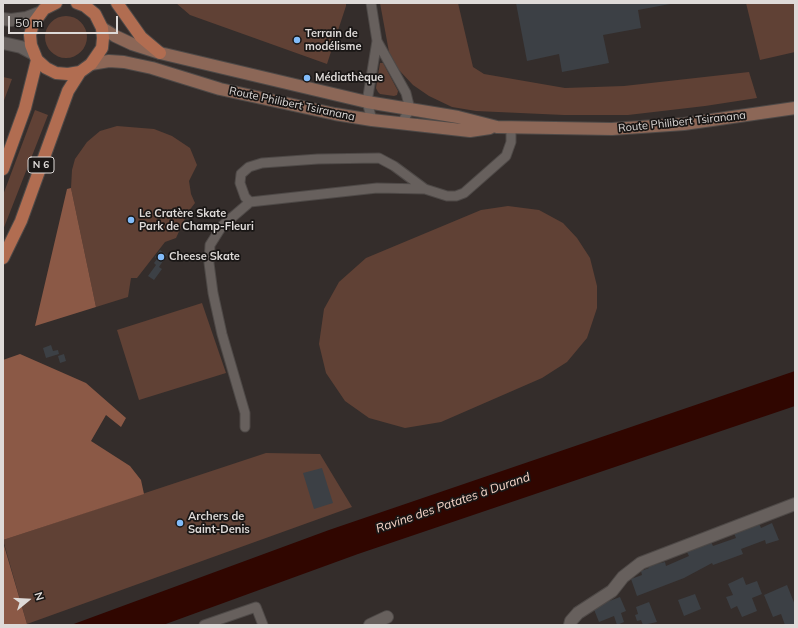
<!DOCTYPE html>
<meta charset="utf-8">
<style>
body{margin:0}
#map{position:relative;width:798px;height:628px;overflow:hidden;background:#342d2b;font-family:Mulish,sans-serif}
canvas{display:block}
.frame{position:absolute;inset:0;border:4px solid #dedad8;pointer-events:none}
.north{position:absolute;left:8px;top:580px;width:40px;height:40px;-webkit-text-stroke:3px #191615;paint-order:stroke;rotate:72deg;font-size:11px;font-weight:700;line-height:16px;text-align:center;color:#dedad8}
.north::after{content:'';display:block;margin:auto;width:14px;height:18px;background:#dedad8;clip-path:polygon(50% 0,100% 100%,50% 72%,0 100%)}
.scale{position:absolute;left:8px;top:16px;width:110px;height:18px;box-sizing:border-box;border:2px solid #dedad8;border-top:0;padding-left:5px;font-size:12px;line-height:14px;white-space:nowrap;color:#dedad8;-webkit-text-stroke:3px #191615;paint-order:stroke}
</style>
<div id="map">
<canvas width="798" height="628"></canvas>
<div class="frame"></div>
<div class="north">N</div>
<div class="scale">50 m</div>
</div>
<script>
const ctx = document.querySelector('canvas').getContext('2d');
ctx.lineJoin = 'round';
function fill(path, color) { ctx.fillStyle = color; ctx.fill(path, 'evenodd'); }
const poly = rows => new Path2D(rows.map(r => 'M' + r).join(''));
function trace(path, color, width, dash) { ctx.strokeStyle = color; ctx.lineWidth = width; ctx.lineCap = dash ? 'butt' : 'round'; ctx.setLineDash(dash || []); ctx.stroke(path); }
function label(font, color, halo, rows, align = 'center') {
  ctx.font = font + ' Mulish,sans-serif'; ctx.lineWidth = 3.5; ctx.setLineDash([]); ctx.textBaseline = 'middle'; ctx.strokeStyle = halo; ctx.fillStyle = color; for (const [text, x, y, turn = 0] of rows) {
    ctx.save(); ctx.translate(x, y); ctx.rotate((+turn || 0) * Math.PI / 180); ctx.textAlign = isNaN(turn) ? turn : align; if (halo) ctx.strokeText(text, 0, 0); ctx.fillText(text, 0, 0); ctx.restore();
  }
}
const green = poly([
 [176,3,346,3,346,6,327,64,190,15],
 [380,3,458,3,473,67,484,74,565,88,624,86,749,72,757,98,705,106,628,115,564,115,476,111,452,107,429,96,413,85,398,69,389,52],
 [746,3,795,3,795,52,760,60],
 '45 37a21 21 0 1 1 42 0a21 21 0 1 1-42 0Z',
 [380,63,383,63,398,91,397,95,394,96,380,94,378,92,376,88],
 [3,77,12,79,3,103],
 [35,110,48,115,3,230,3,195],
 [117,126,154,129,172,136,190,148,197,165,189,181,191,194,195,203,188,212,176,238,165,242,137,278,131,278,128,297,96,307,71,188,72,170,75,159,87,142,100,131],
 [508,206,539,210,563,223,577,238,590,258,597,286,597,308,587,338,567,362,542,378,441,422,405,428,369,418,345,401,326,373,319,344,324,309,339,282,366,258,481,210],
 [202,303,226,373,139,400,117,330],
 [266,453,320,454,352,507,27,624,3,540]
]);
const forest = poly([
 [71,188,96,307,35,326,67,189],
 [20,354,86,383,126,418,121,427,106,415,91,441,130,466,141,480,144,494,3,540,3,360],
 [3,542,27,624,23,625,3,625]
]);
const water = poly([
 [795,371,795,406,358,554,163,625,71,625,329,530]
]);
const building = poly([
 [516,3,670,3,670,4,638,10,641,28,603,35,609,63,562,72,559,54,527,61],
 [160,250,167,255,159,267,162,269,154,280,148,276,156,265,154,263,157,259,155,257],
 [51,345,53,351,58,350,59,354,46,358,43,348],
 [64,354,66,361,60,363,58,356],
 [322,468,333,503,314,509,303,473],
 [759,523,761,528,772,523,779,540,766,544,765,540,741,549,743,554,713,565,712,563,684,578,637,596,631,579,642,575,641,571,649,568,648,566,665,562,666,566,689,556,687,552,711,542,713,546,736,538,734,533],
 [743,577,746,585,757,581,762,594,752,598,757,611,742,617,737,606,731,609,726,597,733,595,728,584],
 [787,585,795,605,795,625,785,625,781,614,773,617,764,595],
 [695,594,701,609,684,616,678,600],
 [620,597,626,611,621,613,624,622,617,625,614,616,599,622,593,607],
 [649,602,657,622,643,625,641,620,637,621,635,615,638,614,636,607]
]);
const service = poly([
 [371,3,377,41,406,93,410,109,401,124],
 [372,120,367,102,377,41],
 [250,202,245,197,240,183,241,174,249,167,262,163,318,159,379,158,394,166,425,189],
 [245,427,245,413,222,334,213,293,209,263,210,245,222,226,250,202,377,188,425,189,447,196,456,196,464,193,506,156,511,142,511,127],
 [204,625,256,607,263,625]
]);
const minor = poly([
 [370,625,387,617],
 [570,625,571,621,578,613,612,591,623,577,641,563,795,504]
]);
const tertiary = poly([
 [3,19,11,20,26,18,39,13],
 [3,43,21,47,34,54]
]);
const secondary = poly([
 [102,28,115,36,132,44,160,53,367,102,458,117,497,127,612,129,684,124,795,108],
 [91,64,109,61,124,62,152,68,220,89,335,114,372,120,470,131,490,128]
]);
const primary = poly([
 [56,3,44,9,33,24,30,35,31,45,37,60,46,68,56,73,68,74,80,72,91,64,102,48,103,38,102,28,95,14,85,6,77,3],
 [117,3,141,37,160,53],
 [3,169,25,108,37,60],
 [3,258,21,221,68,91,80,72]
]);
const markers = [
 [297,40,4,"#82bcfa"],
 [307,78,4,"#82bcfa"],
 [131,220,4,"#82bcfa"],
 [161,257,4,"#82bcfa"],
 [180,523,4,"#82bcfa"]
];
const shields = [
 [41,165,26]
];
const shieldNames = [
 ["N 6",41,165]
];
const poiNames = [
 ["Terrain de",305,34],
 ["modélisme",305,47],
 ["Médiathèque",315,78],
 ["Le Cratère Skate",139,214],
 ["Park de Champ-Fleuri",139,227],
 ["Cheese Skate",169,257],
 ["Archers de",188,517],
 ["Saint-Denis",188,530]
];
const streetNames = [
 ["Route Philibert Tsiranana",292,104,12],
 ["Route Philibert Tsiranana",682,122,-6]
];
const waterNames = [
 ["Ravine des Patates à Durand",453,503,-19]
];
fill(green, '#604135');
fill(forest, '#8b5946');
fill(water, '#300600');
fill(building, '#3c4045');
trace(service, '#4e4947', 11);
trace(minor, '#4e4947', 14);
trace(tertiary, '#4e4947', 14);
trace(secondary, '#4e4947', 14);
trace(primary, '#4e4947', 14);
trace(service, '#67605d', 9);
trace(minor, '#67605d', 12);
trace(tertiary, '#67605d', 12);
trace(secondary, '#8c6757', 12);
trace(primary, '#b16d51', 12);
for (const [x, y, r, color] of markers) { const dot = new Path2D(); dot.arc(x, y, r, 0, 2 * Math.PI); ctx.fillStyle = color; ctx.fill(dot); trace(dot, '#191615', 1.5); }
for (const [x, y, w] of shields) { const box = new Path2D(); box.roundRect(x - w / 2, y - 8, w, 16, 3); ctx.fillStyle = '#191615'; ctx.fill(box); trace(box, '#dedad8', 1); }
label('bold 10px', '#dedad8', null, shieldNames);
label('bold 11px', '#dedad8', '#191615', poiNames, 'left');
label('11px', '#dedad8', '#191615', streetNames);
label('italic 12px', '#f7d6c9', '#191615', waterNames);
</script>
